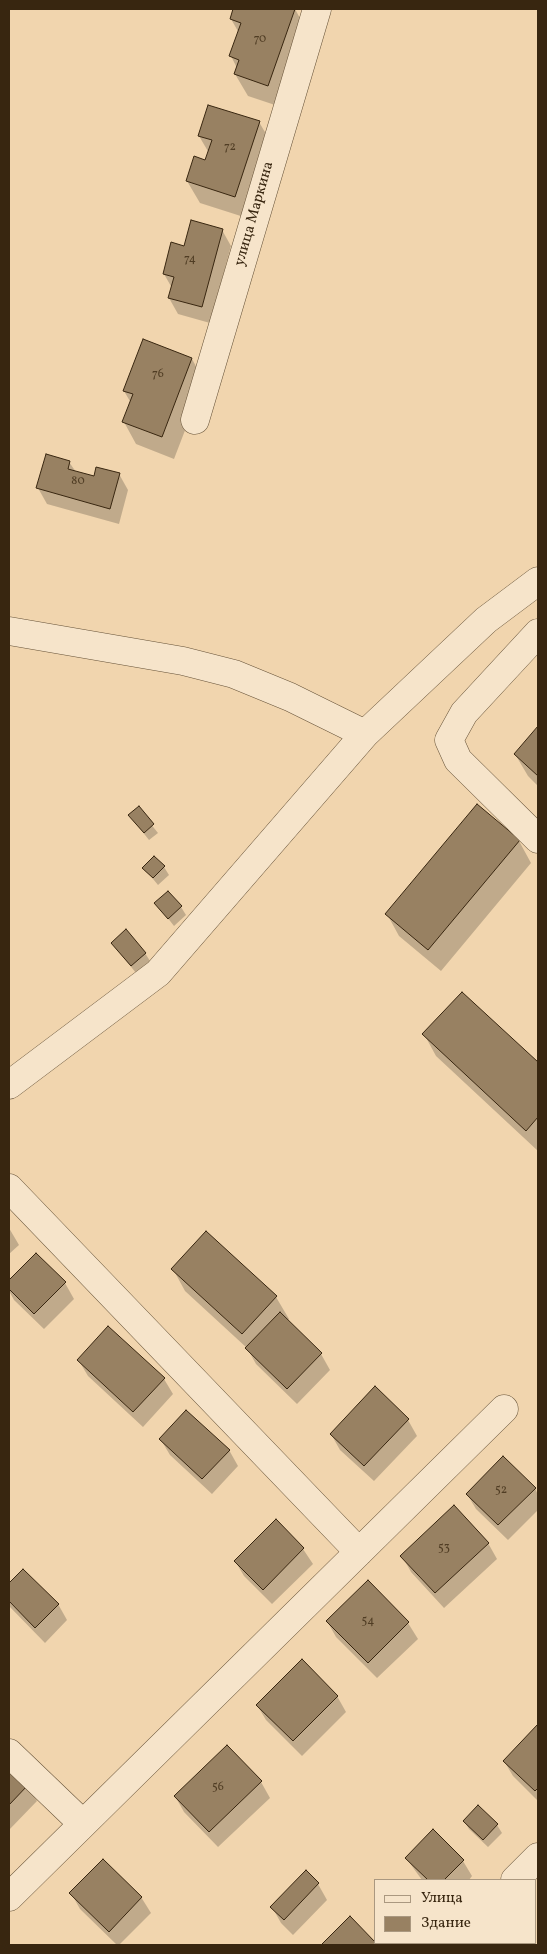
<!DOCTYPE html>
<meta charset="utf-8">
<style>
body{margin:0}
#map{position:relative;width:547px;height:1954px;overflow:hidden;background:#f1d5ae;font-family:Vollkorn,serif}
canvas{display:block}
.frame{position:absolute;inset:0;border:10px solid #382610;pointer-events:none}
.legend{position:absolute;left:374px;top:1879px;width:162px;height:65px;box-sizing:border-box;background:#f6e4ca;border:1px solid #aa9880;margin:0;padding:6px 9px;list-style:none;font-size:15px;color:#382610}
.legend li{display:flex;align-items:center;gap:10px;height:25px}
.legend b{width:25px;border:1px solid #aa9880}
</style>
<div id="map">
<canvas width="547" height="1954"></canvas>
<div class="frame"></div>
<ul class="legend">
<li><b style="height:6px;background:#f6e4ca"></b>Улица</li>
<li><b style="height:14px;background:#988162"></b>Здание</li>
</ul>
</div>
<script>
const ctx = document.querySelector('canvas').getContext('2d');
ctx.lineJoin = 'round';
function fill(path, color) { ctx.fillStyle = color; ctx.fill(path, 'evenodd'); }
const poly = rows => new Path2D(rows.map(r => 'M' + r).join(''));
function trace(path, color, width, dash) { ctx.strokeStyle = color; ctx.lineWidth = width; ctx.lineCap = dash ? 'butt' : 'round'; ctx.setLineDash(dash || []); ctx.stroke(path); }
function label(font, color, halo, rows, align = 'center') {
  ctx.font = font + ' Vollkorn,serif'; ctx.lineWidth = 4.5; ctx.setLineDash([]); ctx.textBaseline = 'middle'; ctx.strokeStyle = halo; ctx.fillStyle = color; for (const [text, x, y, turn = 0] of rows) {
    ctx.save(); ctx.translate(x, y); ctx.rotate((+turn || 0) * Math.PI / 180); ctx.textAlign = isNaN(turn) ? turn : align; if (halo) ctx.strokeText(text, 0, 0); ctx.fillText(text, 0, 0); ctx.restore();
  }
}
const shadow = poly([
 [234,9,295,9,307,31,281,107,248,96,235,74,237,68,231,56,239,33,231,19],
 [259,122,272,144,247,218,200,203,187,181,206,161,209,153,199,136],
 [222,230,231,246,210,323,178,314,169,298,172,288,164,274,185,247],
 [143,341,192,359,204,381,174,459,136,444,124,422,131,403,124,391],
 [69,462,76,472,95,478,119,474,128,490,119,524,47,504,38,488],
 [538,728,538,786,528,776,515,754],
 [138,808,158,833,149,840,130,816],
 [519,841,531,863,441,971,399,936,387,914],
 [164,867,169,875,158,885,144,868],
 [156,903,181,907,186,915,174,926],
 [112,943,145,953,150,961,136,973],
 [462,993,538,1064,538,1151,436,1056,424,1034],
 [9,1228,19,1245,9,1254],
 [36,1254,65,1283,74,1299,44,1329,14,1300,9,1291,9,1281],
 [173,1269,276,1297,289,1319,287,1321,321,1354,330,1370,297,1404,256,1364,247,1348,185,1291],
 [79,1361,164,1379,173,1394,143,1427,88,1376],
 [408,1420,417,1436,374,1481,340,1450,331,1434],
 [161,1440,229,1450,238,1466,212,1494,170,1455],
 [535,1488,538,1495,538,1510,508,1540,476,1509,467,1494],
 [276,1521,303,1549,313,1564,272,1604,244,1576,235,1561],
 [488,1543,497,1559,444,1608,411,1572,402,1556],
 [23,1570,58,1604,67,1620,45,1643,9,1606,9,1585],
 [368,1582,408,1623,418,1639,377,1678,336,1637,327,1621],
 [337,1696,346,1712,302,1756,266,1720,257,1705],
 [538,1726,538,1801,513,1776,504,1761],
 [9,1767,28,1786,37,1801,9,1830],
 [261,1782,270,1798,218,1847,184,1812,175,1796],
 [478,1807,497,1825,502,1833,488,1847,469,1829,464,1821],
 [406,1858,463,1861,472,1876,469,1880,422,1880],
 [306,1872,318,1884,327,1900,293,1935,281,1923,272,1907],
 [71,1893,141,1897,151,1913,119,1945,117,1945,80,1909],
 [350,1918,378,1945,322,1945]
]);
const building = poly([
 [233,9,295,9,268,86,234,74,239,60,229,56,241,23,230,19,233,9],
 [208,105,260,121,235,197,186,181,194,156,205,160,212,140,198,136,208,105],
 [191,220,223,229,202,307,168,298,174,277,163,274,171,242,184,246,191,220],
 [143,339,192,358,162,437,122,422,133,394,123,391,143,339],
 [46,454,70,461,68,469,94,476,96,467,120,473,110,509,36,488,46,454],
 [538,726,538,776,514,754,538,726],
 [477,804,520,840,428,950,385,914,477,804],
 [139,806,154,824,144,833,128,815,139,806],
 [154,856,165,866,153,878,142,868,154,856],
 [168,891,182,906,168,919,154,903,168,891],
 [126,929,146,953,131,966,111,943,126,929],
 [462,992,538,1062,538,1117,526,1131,422,1034,462,992],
 [206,1231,277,1296,242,1334,171,1269,206,1231],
 [36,1253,66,1282,34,1314,9,1289,9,1280,36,1253],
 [280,1312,322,1353,287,1389,245,1348,280,1312],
 [108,1326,165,1378,133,1412,77,1360,108,1326],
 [375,1386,409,1419,364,1466,330,1434,375,1386],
 [186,1410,230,1450,202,1479,159,1439,186,1410],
 [503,1456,536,1488,498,1525,466,1494,503,1456],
 [454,1505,489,1543,435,1593,400,1556,454,1505],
 [276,1519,304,1548,263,1590,234,1561,276,1519],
 [23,1569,59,1604,35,1628,9,1601,9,1583,23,1569],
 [368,1580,409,1622,368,1663,326,1621,368,1580],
 [302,1659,338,1696,293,1741,256,1705,302,1659],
 [538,1724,538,1788,535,1791,503,1761,538,1724],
 [227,1745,262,1781,209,1832,174,1796,227,1745],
 [9,1765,28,1785,9,1805,9,1765],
 [478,1805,498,1824,483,1840,463,1821,478,1805],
 [433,1829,464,1860,444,1880,428,1880,405,1858,433,1829],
 [103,1859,142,1897,109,1932,69,1893,103,1859],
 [306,1870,319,1883,284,1920,270,1907,306,1870],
 [350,1916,376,1943,380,1945,321,1945,350,1916]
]);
const minor = poly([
 [195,420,317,9],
 [9,631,183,661,234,674,290,697,365,734,486,620,538,581],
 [538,633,464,713,449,740,458,760,538,839],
 [9,1085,158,973,365,734],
 [9,1188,359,1552],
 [9,1753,83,1824],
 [515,1880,538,1857],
 [9,1897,504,1409],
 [449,1945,452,1943]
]);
const numberNames = [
 ["70",260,40],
 ["72",230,148],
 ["74",190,260],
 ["76",158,375],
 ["80",78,482],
 ["52",501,1491],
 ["53",444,1549],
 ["54",368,1622],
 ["56",218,1788]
];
const streetNames = [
 ["улица Маркина",255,214,-74]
];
fill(shadow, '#0003');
fill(building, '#988162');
trace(building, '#382610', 1);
trace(minor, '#665238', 29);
trace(minor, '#f6e4ca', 28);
label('12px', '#503d24', null, numberNames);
label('15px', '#382610', '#f6e4ca', streetNames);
</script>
